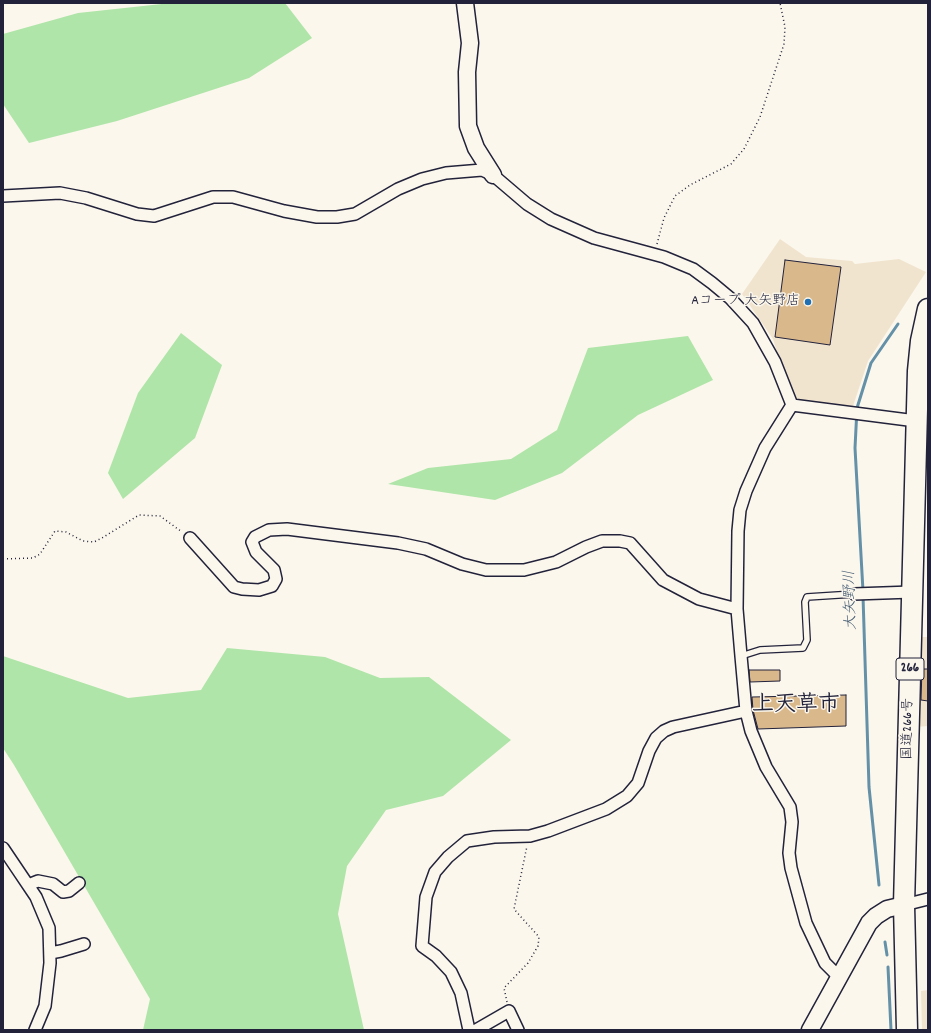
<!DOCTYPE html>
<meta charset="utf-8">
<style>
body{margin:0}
#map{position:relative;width:931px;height:1033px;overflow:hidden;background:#fbf7ec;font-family:Dekko,sans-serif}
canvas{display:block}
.frame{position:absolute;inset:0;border:4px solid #22223b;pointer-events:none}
</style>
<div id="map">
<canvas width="931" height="1033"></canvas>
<div class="frame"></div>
</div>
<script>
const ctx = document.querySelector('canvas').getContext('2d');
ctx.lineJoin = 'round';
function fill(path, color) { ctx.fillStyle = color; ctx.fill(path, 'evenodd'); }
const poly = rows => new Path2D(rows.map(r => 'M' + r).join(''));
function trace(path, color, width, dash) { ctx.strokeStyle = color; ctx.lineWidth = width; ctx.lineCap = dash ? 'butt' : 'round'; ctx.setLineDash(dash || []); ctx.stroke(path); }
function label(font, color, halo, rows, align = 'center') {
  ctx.font = font + ' Dekko,"Klee One",sans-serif'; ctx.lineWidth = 3; ctx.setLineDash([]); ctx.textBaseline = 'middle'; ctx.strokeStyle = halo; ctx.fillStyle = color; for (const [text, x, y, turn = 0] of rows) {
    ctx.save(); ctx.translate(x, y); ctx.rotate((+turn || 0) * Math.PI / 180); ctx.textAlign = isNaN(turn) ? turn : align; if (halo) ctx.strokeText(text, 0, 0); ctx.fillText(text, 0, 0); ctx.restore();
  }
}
const built = poly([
 [780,239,806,257,852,261,855,264,899,259,926,272,868,361,853,406,808,404,801,403,795,399,789,393,773,339,742,294],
 [920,637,928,637,928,726,916,727],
 [928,990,928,1030,922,1030,921,991]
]);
const green = poly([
 [171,3,285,3,312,38,249,78,117,121,29,143,3,104,3,34,78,13],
 [181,333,222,365,195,438,123,499,108,473,138,393],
 [688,336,713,380,638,415,562,473,495,500,388,484,428,468,511,459,557,430,588,348],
 [227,648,325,657,380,678,429,677,511,740,443,796,386,810,347,866,338,914,364,1030,143,1030,150,999,14,765,3,748,3,656,128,698,201,690]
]);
const stream = poly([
 [863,591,855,448,857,408,871,363,898,324],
 [863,596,869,787,879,885],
 [885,942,887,955],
 [888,967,891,1030]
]);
const building = poly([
 [785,260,841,267,830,345,775,337,785,260],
 [922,669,928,669,928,701,921,700,922,669],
 [749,670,780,670,780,681,750,682,749,670],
 [846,695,846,726,758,729,753,710,752,697,846,695]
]);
const path = poly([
 [657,244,664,218,675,196,690,185,731,164,744,149,760,117,784,44,785,27,780,3],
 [3,559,33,558,40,554,55,531,66,532,83,541,94,542,102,538,139,515,160,516,182,532],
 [507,1002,504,988,528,963,538,946,539,937,514,909,527,846]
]);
const lane = poly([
 [741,656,760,650,803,648,807,640,805,602,807,597,854,594]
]);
const street = poly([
 [3,196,60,193,86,198,137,214,154,216,213,197,233,197,284,211,317,217,337,217,355,214,398,189,422,179,446,173,482,170,493,175,527,204,551,219,594,238,664,257,693,269,712,283,730,298,753,323,775,362,792,405],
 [792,405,765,448,746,491,740,510,738,531,737,609,741,656,746,711,751,731,766,767,790,807,792,822,789,853,791,868,806,923,825,963,839,977],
 [792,405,916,421],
 [190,538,234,587,242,589,259,590,272,586,276,579,274,570,256,552,252,542,255,537,269,530,287,529,398,543,426,549,462,564,486,570,524,570,556,562,586,547,602,541,620,541,630,543,663,580,699,599,737,609],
 [854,594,912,592],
 [3,848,36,897,49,928,50,963,45,1006,35,1030],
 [28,885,38,881,53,884,63,892,69,891,79,883],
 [904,905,928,899],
 [50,953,61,951,84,944],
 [469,1030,461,993,451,972,436,956,422,946,426,897,435,872,448,857,467,841,494,837,530,836,548,831,606,809,627,796,638,783,649,751,656,738,664,731,673,727,746,711],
 [476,1030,509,1011,518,1030]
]);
const secondary = poly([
 [465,3,470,43,467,72,468,126,476,148,493,175],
 [810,1030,869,923,876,916,887,909,904,905]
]);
const highway = poly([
 [907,1030,904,905,918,371,921,341,928,309]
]);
const markers = [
 [808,302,4,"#1f6fb2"]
];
const shields = [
 [910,669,28]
];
const shieldNames = [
 ["266",910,669]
];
const poiNames = [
 ["Aコープ 大矢野店",800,302]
];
const streetNames = [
 ["国道266号",909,729,-89]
];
const waterNames = [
 ["大矢野川",852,600,-92]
];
const townNames = [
 ["上天草市",796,707]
];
fill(built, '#f1e4cf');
fill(green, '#afe5a8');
trace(stream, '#6491a8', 3);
fill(building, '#d9b88c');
trace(building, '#22223b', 1);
trace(lane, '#22223b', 8);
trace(street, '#22223b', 14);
trace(secondary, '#22223b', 19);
trace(highway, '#22223b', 23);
trace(path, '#22223b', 1.5, [1, 3]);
trace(lane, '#fbf7ec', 5.5);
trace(street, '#fbf7ec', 11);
trace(secondary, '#fbf7ec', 16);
trace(highway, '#fbf7ec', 20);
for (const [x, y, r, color] of markers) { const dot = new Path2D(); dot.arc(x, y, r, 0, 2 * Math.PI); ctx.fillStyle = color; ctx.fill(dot); trace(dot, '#fbf7ec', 1.5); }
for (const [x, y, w] of shields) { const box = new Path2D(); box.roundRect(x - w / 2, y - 11, w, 22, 3); ctx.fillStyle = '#fbf7ec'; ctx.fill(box); trace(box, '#22223b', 1); }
label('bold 13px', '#22223b', null, shieldNames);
label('14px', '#22223b', '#fbf7ec', poiNames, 'right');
label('14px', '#22223b', '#fbf7ec', streetNames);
label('italic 15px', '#435a72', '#fbf7ec', waterNames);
label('bold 22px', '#22223b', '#fbf7ec', townNames);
</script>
